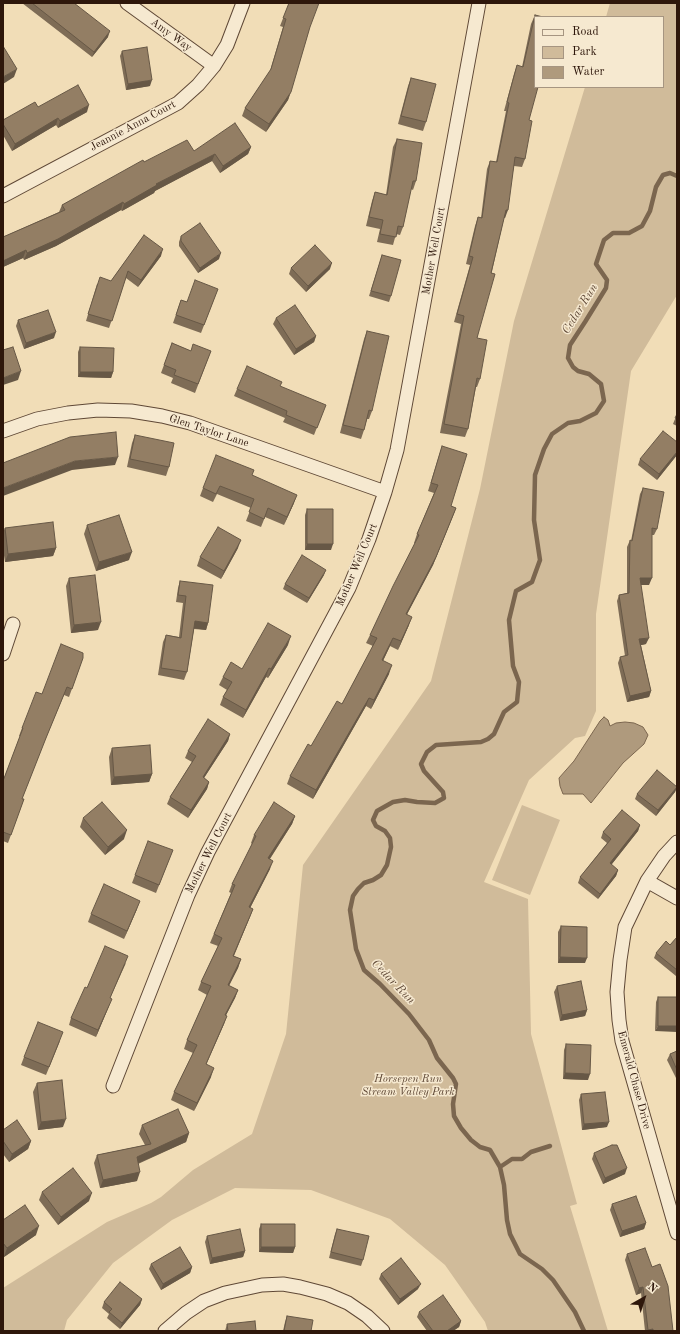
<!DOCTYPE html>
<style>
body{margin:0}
#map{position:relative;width:680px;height:1334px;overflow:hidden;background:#f1ddb7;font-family:"Old Standard TT",serif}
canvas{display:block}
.frame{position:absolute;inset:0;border:4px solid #2e170b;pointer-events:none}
.legend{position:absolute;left:534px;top:16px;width:130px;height:72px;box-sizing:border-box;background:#f6e9d0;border:1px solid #a69581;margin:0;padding:5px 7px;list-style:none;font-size:12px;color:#2e170b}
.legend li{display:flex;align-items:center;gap:8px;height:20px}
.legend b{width:20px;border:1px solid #a69581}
.north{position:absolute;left:624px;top:1278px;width:40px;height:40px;-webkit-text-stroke:3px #f6e9d0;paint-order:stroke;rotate:39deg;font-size:11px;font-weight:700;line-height:16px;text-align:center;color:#2e170b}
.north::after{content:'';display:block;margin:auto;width:14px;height:18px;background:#2e170b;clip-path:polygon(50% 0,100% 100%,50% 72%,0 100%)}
</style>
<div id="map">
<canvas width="680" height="1334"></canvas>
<div class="frame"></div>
<ul class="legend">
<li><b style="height:5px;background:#f6e9d0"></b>Road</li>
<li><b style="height:11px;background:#d0bb9a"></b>Park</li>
<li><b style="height:11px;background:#af9a7d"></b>Water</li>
</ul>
<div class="north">N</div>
</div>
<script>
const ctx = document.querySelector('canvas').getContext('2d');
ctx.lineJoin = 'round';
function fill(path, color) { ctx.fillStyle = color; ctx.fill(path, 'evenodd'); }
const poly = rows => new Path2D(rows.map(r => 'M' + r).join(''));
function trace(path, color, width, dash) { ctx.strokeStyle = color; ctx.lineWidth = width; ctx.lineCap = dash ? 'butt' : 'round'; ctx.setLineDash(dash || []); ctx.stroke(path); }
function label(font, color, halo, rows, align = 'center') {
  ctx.font = font + ' "Old Standard TT",serif'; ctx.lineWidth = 3; ctx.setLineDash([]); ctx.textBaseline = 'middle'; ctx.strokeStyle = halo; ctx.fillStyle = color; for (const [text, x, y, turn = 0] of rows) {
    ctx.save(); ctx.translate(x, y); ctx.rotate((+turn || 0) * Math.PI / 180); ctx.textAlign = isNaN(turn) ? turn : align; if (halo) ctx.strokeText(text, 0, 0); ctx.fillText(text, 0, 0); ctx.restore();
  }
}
const green = poly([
 [610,3,677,3,677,295,631,371,596,614,596,711,585,736,575,738,529,780,484,882,528,899,531,1034,577,1204,570,1206,608,1331,488,1331,485,1322,445,1265,390,1219,311,1190,235,1188,172,1220,113,1263,67,1320,64,1331,3,1331,3,1288,107,1222,151,1203,161,1197,193,1170,252,1134,286,1034,303,865,431,681,480,489,514,321,585,87,663,87,663,17,606,17],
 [522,805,560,820,530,895,492,880]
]);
const water = poly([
 [604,717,608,720,610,726,616,723,625,722,634,723,643,727,648,735,644,744,623,763,591,803,583,794,563,794,560,786,559,778,574,761,600,721,604,717]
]);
const stream = poly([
 [500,1167,512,1159,522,1159,531,1152,550,1146],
 [584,1331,575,1312,553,1280,542,1269,520,1254,510,1234,507,1220,504,1185,500,1167,490,1150,480,1147,471,1140,461,1128,454,1116,453,1104,456,1084,453,1078,437,1058,429,1040,409,1014,380,984,364,970,356,949,350,910,353,896,358,889,364,883,373,880,381,875,387,865,391,847,390,838,385,831,376,826,373,820,377,811,393,802,405,800,417,802,435,803,444,798,443,792,424,771,421,764,427,752,436,745,481,742,488,739,494,734,504,712,517,702,519,682,513,666,509,620,516,591,532,582,540,560,534,520,535,475,544,449,552,434,568,423,580,421,596,413,604,401,601,384,589,374,578,371,573,367,568,358,570,345,585,322,606,288,607,280,596,264,604,240,613,233,629,233,642,226,650,211,656,187,663,175,670,173,677,176]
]);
const minor = poly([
 [127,3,214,66],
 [3,196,178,103,198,85,214,66,227,45,243,3],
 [3,431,37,419,68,413,98,410,131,411,162,416,190,423,385,492],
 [3,654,13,624],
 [677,842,664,856,647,881,625,927,620,960,617,992,619,1020,622,1041,677,1233],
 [647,881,677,898],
 [113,1086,188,895,208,852,349,588,369,539,385,492,397,450,479,3],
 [165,1331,186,1313,204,1301,225,1293,262,1285,283,1284,300,1287,327,1294,348,1303,367,1316,383,1331]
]);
const wall = poly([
 [22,3,74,3,108,37,92,57],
 [289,3,309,30,288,100,266,132,242,116,245,108,270,71,283,27,280,26],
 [535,15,529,120,525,159,522,167,514,166,505,218,504,218,477,338,480,379,477,387,476,387,468,429,465,437,440,433,461,324,454,322,470,265,466,264,475,226,478,217,481,218,487,169,490,161,496,162,506,111,504,111,514,74,517,65,522,67,531,24],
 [122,51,150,86,126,90,120,56],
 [411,78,426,122,423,131,398,124,408,86],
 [38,107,87,112,58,128,56,125,12,151,3,135,3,120],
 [397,139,416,181,413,190,411,189,403,227,400,235,396,234,393,245,377,242,380,229,366,226,372,201,375,192,386,195,393,147],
 [251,147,248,154,220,173,212,161,155,191,154,193,122,211,121,210,56,246,24,260,23,258,3,267,3,237,59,212,62,205,144,162,194,151],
 [144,235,161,256,138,287,126,278,109,328,86,321,97,284,111,281],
 [181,236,219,259,198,273,179,246,179,242],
 [382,255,391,296,389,302,369,296],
 [291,268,330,269,306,292,289,274],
 [218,289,201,333,173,323,181,300,187,302],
 [276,318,316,336,314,342,294,355,273,324],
 [18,320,54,338,24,349,16,326],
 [367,331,372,411,369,419,367,419,364,430,361,439,340,433,364,339],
 [172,343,191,351,211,351,195,393,171,383,173,378,161,373],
 [80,347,113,372,111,378,78,377,78,352],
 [237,389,323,412,314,435,283,422,285,418,234,396],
 [677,414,677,426,673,424],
 [135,435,169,467,166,476,127,467,132,443],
 [677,442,677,455,657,480,638,465,640,459],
 [442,446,451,506,456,508,453,516,433,565,407,614,409,625,398,650,390,646,383,661,389,674,371,709,366,706,313,799,287,784,290,776,311,746,342,704,373,646,366,643,370,635,415,543,414,543,417,534,434,493,428,491],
 [252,475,294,503,284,525,265,517,261,527,246,521,251,508,217,494,213,502,200,496,203,488],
 [643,488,657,529,654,535,652,535,649,585,641,585,646,644,641,645,651,691,649,697,627,702,618,663,620,657,625,656,617,601,619,595,627,593,627,547,630,540,631,541,640,494],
 [307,509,331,550,305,550,305,515],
 [87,525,129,560,96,571,84,534],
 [5,528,56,548,53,556,5,562,3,549,3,532],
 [238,548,221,579,197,566,200,557],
 [324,575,307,603,283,589,285,584],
 [69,578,98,630,71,633,66,586],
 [180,581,208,623,206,630,194,629,187,672,184,680,158,675,163,642,166,635,179,637,183,603,176,602,178,588],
 [288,645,268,678,266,677,243,718,220,705,223,697,227,690,219,685,223,677,242,669],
 [83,658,69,697,64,695,43,745,22,799,24,799,8,843,3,841,3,781,20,736,19,736,22,728,42,694],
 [230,734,228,741,204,778,209,782,207,789,188,818,167,804,170,797,192,762,185,758,188,751],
 [112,748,152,774,149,782,111,785,109,757],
 [677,787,675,792,656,816,635,799,637,794],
 [295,816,292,824,270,859,270,869,250,908,253,909,234,956,241,959,238,968,229,986,238,990,235,998,226,1015,224,1024,206,1064,211,1077,194,1111,171,1100,174,1092,193,1053,184,1049,187,1040,207,995,198,990,201,982,218,946,210,943,231,893,229,892,232,884,252,844,251,843,254,835],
 [83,818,124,839,105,855,80,827],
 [640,825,638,831,611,865,618,870,616,876,598,899,578,883,580,877,607,843,601,838,603,832],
 [173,850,156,893,132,883,135,875],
 [137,909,124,939,88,922,91,914],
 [561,926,585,963,558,963,558,932],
 [677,937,677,975,676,976,654,958,656,953,670,945],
 [126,963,110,998,109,1006,96,1037,69,1025,71,1018,87,988],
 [557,986,587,1010,585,1016,560,1021,554,992],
 [658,997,677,997,655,1031,656,1002],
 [60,1041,46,1075,21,1065,24,1057],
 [566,1044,588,1080,563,1079,564,1050],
 [677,1051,677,1080,667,1060,670,1054],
 [37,1083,63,1127,38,1130,33,1092],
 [581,1094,607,1127,582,1130,579,1100],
 [142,1125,189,1133,186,1142,138,1164,137,1181,100,1188,94,1163,97,1155,145,1145,139,1134],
 [3,1130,31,1141,28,1149,9,1162,3,1154],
 [594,1153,625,1174,603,1184,592,1159],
 [42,1192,89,1201,58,1225,39,1200],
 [612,1204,646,1223,644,1229,620,1237,610,1210],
 [3,1220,36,1235,4,1257,3,1255],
 [261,1224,295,1247,293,1253,259,1252,259,1229],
 [337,1229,363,1260,361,1266,329,1258,335,1234],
 [207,1236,245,1251,243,1257,210,1264,205,1242],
 [627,1254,673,1331,645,1331,641,1293,636,1295,625,1260],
 [151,1264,192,1267,190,1273,161,1290,149,1269],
 [381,1274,418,1289,398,1305,379,1279],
 [142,1299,140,1305,120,1329,107,1318,109,1314,102,1308,104,1302],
 [419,1312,461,1321,459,1327,453,1331,427,1331,417,1317],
 [287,1316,311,1331,283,1331,285,1322],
 [227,1324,256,1331,225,1331]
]);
const shadedWall = poly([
 [110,31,108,37,92,57,94,52],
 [17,69,14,77,3,84,3,77],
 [152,80,150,86,126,90,128,84],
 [291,92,288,100,266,132,269,124],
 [89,105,87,112,58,128,60,121],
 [58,118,56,125,12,151,15,144],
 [251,147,248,154,220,173,223,166],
 [215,154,212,161,155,191,154,193,122,211,124,204,156,184],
 [123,202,121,210,56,246,24,260,27,253],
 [506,210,508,210,505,218,503,218],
 [163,249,161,256,138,287,141,280],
 [26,250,23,258,3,267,3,261],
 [221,253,219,259,198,273,200,268],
 [332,263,330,269,306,292,308,286],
 [56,332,54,338,24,349,26,343],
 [316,336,314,342,294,355,296,349],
 [21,371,18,380,3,385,3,378],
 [80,372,113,372,111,378,78,377],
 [677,452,677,455,657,480,659,474],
 [118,457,115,465,72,470,3,496,3,488,75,461],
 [297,495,294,503,284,525,287,517],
 [456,508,433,565,403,622,406,614],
 [241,540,238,548,221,579,224,571],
 [307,544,333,544,331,550,305,550],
 [56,548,53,556,5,562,8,554],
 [132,552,129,560,96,571,99,562],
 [326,570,324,575,307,603,309,598],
 [640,578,652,578,649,585,637,585],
 [412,617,409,625,398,650,401,641],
 [195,621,208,623,206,630,192,628],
 [101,622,98,630,71,633,74,625],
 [291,636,288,645,268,678,271,669],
 [393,638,390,646,379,669,382,660],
 [649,638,646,644,637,646,639,639],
 [392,665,389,674,371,709,374,700],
 [269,668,266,677,243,718,246,710],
 [651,691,649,697,627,702,630,696],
 [369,698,366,706,313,799,316,790],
 [230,734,228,741,200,784,203,777],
 [152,774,149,782,111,785,114,777],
 [209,782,207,789,188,818,191,810],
 [677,787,675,792,656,816,658,810],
 [295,816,292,824,265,866,268,858],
 [640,825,638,831,608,869,610,863],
 [127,830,124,839,105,855,108,847],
 [273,861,270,869,246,916,249,907],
 [618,870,616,876,598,899,600,894],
 [140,901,137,909,124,939,127,931],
 [253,909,250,917,230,964,233,956],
 [560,957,587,958,585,963,558,963],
 [241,959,238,968,225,993,228,985],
 [238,990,235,998,222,1023,225,1015],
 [112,999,109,1006,96,1037,98,1030],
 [587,1010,585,1016,560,1021,562,1015],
 [227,1016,224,1024,203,1072,206,1064],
 [658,1026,677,1026,677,1032,655,1031],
 [214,1068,211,1077,194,1111,197,1103],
 [565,1073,590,1074,588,1080,563,1079],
 [66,1119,63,1127,38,1130,41,1122],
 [609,1122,607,1127,582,1130,584,1124],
 [189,1133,186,1142,134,1165,137,1157],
 [31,1141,28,1149,9,1162,12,1154],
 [627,1168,625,1174,603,1184,605,1178],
 [140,1172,137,1181,100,1188,103,1180],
 [92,1193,89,1201,58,1225,61,1217],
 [646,1223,644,1229,620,1237,622,1231],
 [39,1226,36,1235,4,1257,7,1248],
 [261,1247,295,1247,293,1253,259,1252],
 [245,1251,243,1257,210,1264,212,1258],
 [192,1267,190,1273,161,1290,163,1284],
 [421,1284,418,1289,398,1305,400,1299],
 [643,1287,641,1293,636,1295,639,1288],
 [142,1299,140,1305,120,1329,122,1323],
 [461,1321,459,1327,453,1331,447,1331],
 [653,1329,652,1331,647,1331,648,1330]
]);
const building = poly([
 [32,3,74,3,110,31,94,52,32,3],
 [289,3,319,3,310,27,291,92,269,124,245,108,271,69,286,19,283,18,289,3],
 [535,15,543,17,535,17,535,87,538,87,529,120,532,121,525,159,515,157,508,210,506,210,491,273,495,274,477,338,487,340,480,379,477,378,468,429,444,424,464,316,457,314,473,257,469,256,478,217,482,218,490,161,497,162,509,103,507,102,517,65,523,67,535,15],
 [3,46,17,69,3,77,3,46],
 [147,47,152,80,128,84,122,51,147,47],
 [411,78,436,84,426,122,401,116,411,78],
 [78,85,89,105,60,121,58,118,15,144,3,124,3,120,35,102,38,107,78,85],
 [235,123,251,147,223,166,215,154,156,184,157,185,124,204,123,202,58,239,27,253,26,250,3,261,3,237,65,210,62,205,143,160,144,162,187,140,194,151,235,123],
 [397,139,422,143,416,181,413,181,403,227,398,226,396,237,380,234,383,220,369,217,375,192,387,195,397,139],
 [200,223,221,253,200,268,181,241,181,236,200,223],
 [144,235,163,249,141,280,128,271,112,321,88,314,100,277,111,281,144,235],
 [315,245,332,263,308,286,291,268,315,245],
 [382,255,401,260,391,296,371,291,382,255],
 [195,280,218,289,204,325,176,315,181,300,187,302,195,280],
 [295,305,316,336,296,349,276,318,295,305],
 [48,310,56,332,26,343,18,320,48,310],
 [367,331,389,336,372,411,369,410,364,430,343,425,367,331],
 [172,343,191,351,193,344,211,351,198,384,174,375,176,370,164,365,172,343],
 [13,347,21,371,3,378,3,350,13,347],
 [80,347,114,348,113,372,80,372,80,347],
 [247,366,282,382,280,386,326,405,317,428,286,415,287,411,237,389,247,366],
 [677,414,677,419,675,418,677,414],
 [663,431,677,442,677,452,659,474,640,459,663,431],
 [116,432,118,457,75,461,3,488,3,463,70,437,116,432],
 [135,435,174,443,169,467,130,459,135,435],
 [442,446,467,454,451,506,456,508,436,557,406,614,412,617,401,641,393,638,382,660,392,665,374,700,369,698,316,790,290,776,308,744,311,746,337,701,342,704,377,638,370,635,393,586,419,535,417,534,438,485,431,483,442,446],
 [216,455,254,470,252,475,297,495,287,517,268,508,264,519,249,512,254,499,220,486,216,494,203,488,216,455],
 [643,488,664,492,657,529,652,528,652,578,640,578,649,638,639,639,651,691,630,696,620,657,628,655,619,595,629,593,630,540,632,541,643,488],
 [307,509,333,509,333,544,307,544,307,509],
 [119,515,132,552,99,562,87,525,119,515],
 [53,522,56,548,8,554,5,528,53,522],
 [218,527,241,540,224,571,200,557,218,527],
 [302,555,326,570,309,598,285,584,302,555],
 [95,575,101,622,74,625,69,578,95,575],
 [180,581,213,585,208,623,195,621,187,672,161,668,166,635,181,638,186,596,178,595,180,581],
 [268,623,291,636,271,669,269,668,246,710,223,697,232,682,223,677,231,662,242,669,268,623],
 [61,644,83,653,83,658,72,689,67,687,46,738,22,799,24,799,11,835,3,832,3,781,23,728,22,728,36,692,42,694,61,644],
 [208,719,230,734,203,777,209,782,191,810,170,797,196,756,188,751,208,719],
 [150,745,152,774,114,777,112,748,150,745],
 [657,770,677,787,658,810,637,794,657,770],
 [102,802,127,830,108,847,83,818,102,802],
 [274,802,295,816,268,858,273,861,249,907,253,909,233,956,241,959,228,985,238,990,225,1015,227,1016,206,1064,214,1068,197,1103,174,1092,197,1045,187,1040,211,986,201,982,222,938,214,934,235,885,232,884,256,836,254,835,274,802],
 [622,810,640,825,610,863,618,870,600,894,580,877,611,839,603,832,622,810],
 [148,841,173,850,159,885,135,875,148,841],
 [104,884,140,901,127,931,91,914,104,884],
 [561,926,587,927,587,958,560,957,561,926],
 [677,937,677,970,656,953,666,941,670,945,677,937],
 [105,946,128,956,110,998,112,999,98,1030,71,1018,85,987,87,988,105,946],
 [581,981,587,1010,562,1015,557,986,581,981],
 [658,997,677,997,677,1026,658,1026,658,997],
 [38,1022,63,1032,49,1067,24,1057,38,1022],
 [566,1044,591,1045,590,1074,565,1073,566,1044],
 [677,1051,677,1070,670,1054,677,1051],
 [62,1080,66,1119,41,1122,37,1083,62,1080],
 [605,1092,609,1122,584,1124,581,1094,605,1092],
 [178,1109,189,1133,137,1157,140,1172,103,1180,97,1155,151,1144,142,1125,178,1109],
 [17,1120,31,1141,12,1154,3,1141,3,1130,17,1120],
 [612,1145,617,1145,627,1168,605,1178,594,1153,612,1145],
 [73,1168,92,1193,61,1217,42,1192,73,1168],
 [636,1196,646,1223,622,1231,612,1204,636,1196],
 [25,1205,39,1226,7,1248,3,1243,3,1220,25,1205],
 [261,1224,295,1224,295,1247,261,1247,261,1224],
 [240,1229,245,1251,212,1258,207,1236,240,1229],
 [337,1229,369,1236,363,1260,331,1252,337,1229],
 [180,1247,192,1267,163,1284,151,1264,180,1247],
 [645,1248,652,1267,660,1264,668,1286,673,1331,653,1331,653,1329,648,1330,643,1287,639,1288,627,1254,645,1248],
 [401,1258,421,1284,400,1299,381,1274,401,1258],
 [120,1282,142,1299,122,1323,109,1312,112,1309,104,1302,120,1282],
 [443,1295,461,1321,447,1331,433,1331,419,1312,443,1295],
 [287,1316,313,1320,311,1331,284,1331,287,1316],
 [255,1321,256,1331,228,1331,227,1324,255,1321]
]);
const streetNames = [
 ["Amy Way",171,35,36],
 ["Jeannie Anna Court",133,126,-28],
 ["Mother Well Court",434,251,-80],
 ["Glen Taylor Lane",209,431,18],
 ["Mother Well Court",357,565,-67],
 ["Mother Well Court",209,853,-63],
 ["Emerald Chase Drive",634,1080,75]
];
const parkNames = [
 ["Horsepen Run",408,1079],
 ["Stream Valley Park",408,1092]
];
const waterNames = [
 ["Cedar Run",580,309,-58],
 ["Cedar Run",393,982,46]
];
fill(green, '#d0bb9a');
fill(water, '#af9a7d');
trace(water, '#7b664f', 1);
trace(stream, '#7b664f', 4.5);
trace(minor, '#5f4836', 15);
trace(minor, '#f6e9d0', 13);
fill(wall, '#7e6c56');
fill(shadedWall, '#675846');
fill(building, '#937e64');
trace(building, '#675846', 1);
label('11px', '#2e170b', '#f6e9d0', streetNames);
label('italic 11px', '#5f4836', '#f6e9d0', parkNames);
label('italic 12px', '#624b39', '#f6e9d0', waterNames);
</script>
